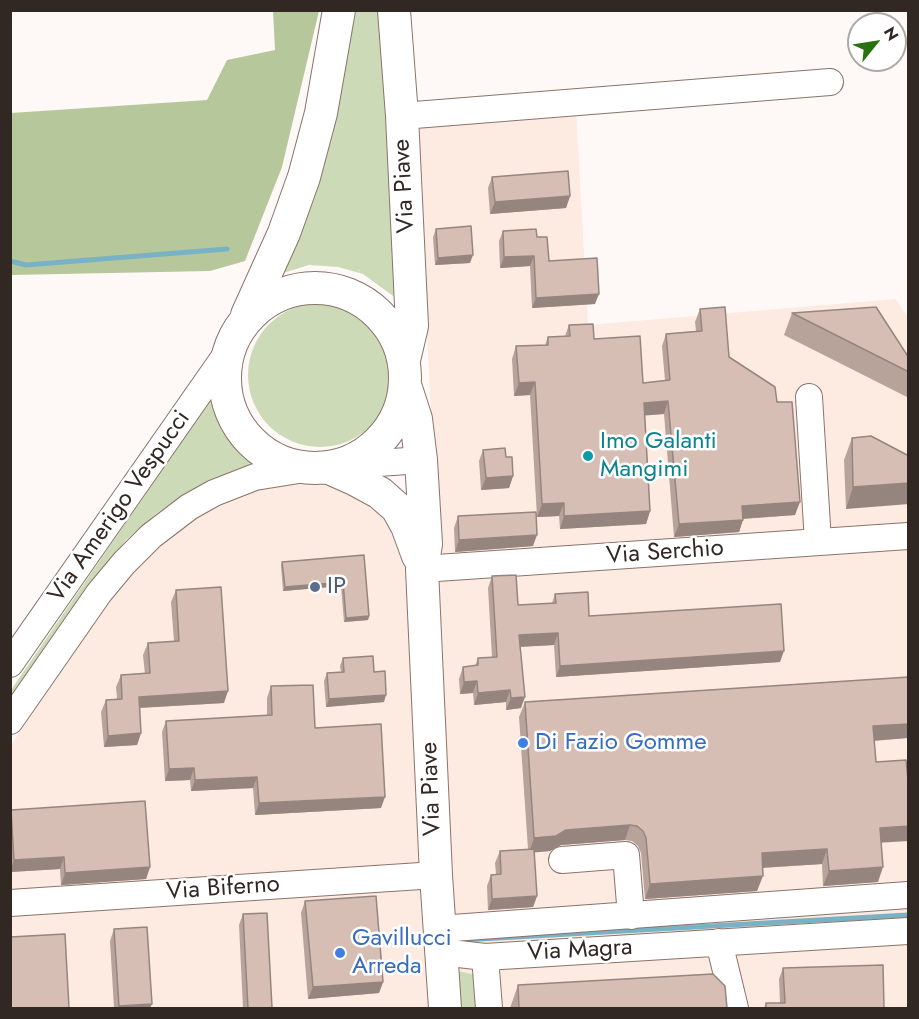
<!DOCTYPE html>
<style>
body{margin:0}
#map{position:relative;width:919px;height:1019px;overflow:hidden;background:#fef9f6;font-family:Jost,sans-serif}
canvas{display:block}
.frame{position:absolute;inset:0;border:12px solid #312824;pointer-events:none}
.north{position:absolute;left:847px;top:12px;width:60px;height:60px;box-sizing:border-box;background:#fff;border:2px solid #ada9a7;border-radius:50%;rotate:60deg;font-size:16px;font-weight:700;line-height:24px;text-align:center;color:#312824}
.north::after{content:'';display:block;margin:auto;width:21px;height:27px;background:#2a7111;clip-path:polygon(50% 0,100% 100%,50% 72%,0 100%)}
</style>
<div id="map">
<canvas width="919" height="1019"></canvas>
<div class="frame"></div>
<div class="north">N</div>
</div>
<script>
const ctx = document.querySelector('canvas').getContext('2d');
ctx.lineJoin = 'round';
function fill(path, color) { ctx.fillStyle = color; ctx.fill(path, 'evenodd'); }
const poly = rows => new Path2D(rows.map(r => 'M' + r).join(''));
function trace(path, color, width, dash) { ctx.strokeStyle = color; ctx.lineWidth = width; ctx.lineCap = dash ? 'butt' : 'round'; ctx.setLineDash(dash || []); ctx.stroke(path); }
function label(font, color, halo, rows, align = 'center') {
  ctx.font = font + ' Jost,sans-serif'; ctx.lineWidth = 5; ctx.setLineDash([]); ctx.textBaseline = 'middle'; ctx.strokeStyle = halo; ctx.fillStyle = color; for (const [text, x, y, turn = 0] of rows) {
    ctx.save(); ctx.translate(x, y); ctx.rotate((+turn || 0) * Math.PI / 180); ctx.textAlign = isNaN(turn) ? turn : align; if (halo) ctx.strokeText(text, 0, 0); ctx.fillText(text, 0, 0); ctx.restore();
  }
}
const built = poly([
 [576,110,588,325,896,299,908,318,908,1008,11,1008,11,745,136,562,175,531,208,510,230,499,257,490,290,484,315,483,340,487,365,497,438,549,416,120]
]);
const green = poly([
 [356,11,383,11,404,304,363,274,338,267,309,265,280,274,328,138,343,78],
 '248 375a72 72 0 1 1 144 0a72 72 0 1 1-144 0Z',
 [212,397,219,418,229,437,243,453,260,466,214,482,175,501,157,513,126,540,11,704,11,690],
 [454,970,475,975,478,1008,457,1008]
]);
const forest = poly([
 [273,11,319,11,282,167,245,261,210,271,11,275,11,113,207,100,227,60,275,50]
]);
const stream = poly([
 [10,261,26,265,227,249],
 [462,940,908,915]
]);
const minor = poly([
 [402,116,830,82],
 [809,397,818,542],
 [351,461,379,463,421,460],
 [422,569,908,536],
 [10,664,230,349],
 [10,721,99,593,124,563,151,536,189,507,214,493,255,477,311,468],
 [562,860,626,855,631,916],
 [10,903,436,875],
 [439,929,908,895],
 [719,942,735,1008],
 [441,952,485,957,908,931],
 [485,957,489,1008]
]);
const major = poly([
 [394,10,402,116,412,326,404,360],
 '225 378a90 90 0 1 1 180 0a90 90 0 1 1-180 0Z',
 [247,315,284,233,304,177,321,113,339,10],
 [405,385,416,419,421,460,426,544,422,569,436,875,445,1008],
 [327,467,356,480,380,493,389,501,397,508,407,526,418,556]
]);
const wall = poly([
 [492,177,570,196,566,208,490,214,488,188],
 [436,229,470,263,435,265,433,237],
 [503,231,537,237,549,261,595,304,532,308,530,266,500,268,499,241],
 [700,309,729,357,777,402,795,515,743,519,739,532,674,537,664,414,645,415,650,511,646,524,560,529,559,516,537,517,530,395,514,396,512,359,516,346,545,345,548,337,565,336,569,325,594,339,643,383,665,381,662,346,666,334,696,331,695,322],
 [792,313,909,358,909,398,784,335],
 [852,438,909,456,846,509,844,460],
 [483,450,506,457,513,476,509,488,481,490,479,461],
 [458,516,533,546,455,552,454,528],
 [364,555,369,616,368,620,344,622,341,586,283,591,281,566,282,562],
 [492,576,518,605,552,603,555,594,589,616,780,662,556,677,554,645,520,647,521,708,506,710,506,702,474,705,473,693,460,694,459,679,463,667,475,666,478,658,492,657,488,588],
 [176,590,224,703,140,708,141,733,137,745,104,747,101,712,106,700,117,699,116,687,121,675,145,674,143,655,148,643,174,641,171,602],
 [343,658,374,672,384,702,326,707,324,681,327,673,341,672,340,666],
 [909,677,909,751,908,751,907,738,874,741,881,843,878,882,823,886,822,864,763,868,757,891,645,899,641,853,638,846,632,841,625,840,561,845,550,851,534,852,537,896,533,907,488,910,487,886,491,875,496,874,495,863,500,851,528,849,519,717,525,702],
 [271,686,315,728,381,808,255,815,253,788,191,791,190,780,165,781,162,732,166,721,267,715,267,698],
 [11,810,150,867,146,879,61,885,60,869,10,872],
 [305,901,383,982,379,993,308,999,301,913],
 [243,914,272,1008,243,1008,239,925],
 [114,929,150,1008,114,1008,110,941],
 [783,968,884,1008,764,1008,766,1003,780,1003,779,979],
 [518,985,727,1008,510,1008]
]);
const shadedWall = poly([
 [570,196,566,208,490,214,495,202],
 [473,255,470,263,435,265,438,258],
 [534,256,530,266,500,268,504,257],
 [599,294,595,304,532,308,536,298],
 [535,382,530,395,514,396,519,383],
 [668,401,664,414,639,416,644,403],
 [513,476,509,488,481,490,486,478],
 [909,483,909,504,846,509,853,487],
 [800,502,795,515,738,519,742,506],
 [564,503,559,516,537,517,542,504],
 [650,511,646,524,560,529,564,516],
 [743,520,739,532,674,537,679,524],
 [537,535,533,546,455,552,459,540],
 [343,582,341,586,283,591,285,587],
 [369,616,368,620,344,622,346,618],
 [558,633,554,645,515,647,519,635],
 [784,651,780,662,556,677,560,666],
 [477,681,473,693,460,694,464,682],
 [510,690,506,702,474,705,478,693],
 [228,691,224,703,135,708,139,697],
 [386,695,384,702,326,707,329,699],
 [525,697,521,708,506,710,511,698],
 [909,724,909,734,907,738,868,741,873,726],
 [141,733,137,745,104,747,108,736],
 [194,768,190,780,165,781,169,769],
 [257,777,253,788,191,791,195,780],
 [385,797,381,808,255,815,259,803],
 [630,825,625,840,561,845,550,851,529,853,534,838,566,830],
 [909,826,909,841,875,843,880,828],
 [827,849,822,864,756,868,762,853],
 [64,857,60,869,10,872,14,860],
 [150,867,146,879,61,885,65,873],
 [883,867,878,882,823,886,829,871],
 [763,876,757,891,645,899,650,884],
 [537,896,533,907,488,910,492,899],
 [383,982,379,993,308,999,313,987],
 [152,1004,150,1008,118,1008,119,1006]
]);
const building = poly([
 [568,171,570,196,495,202,492,177,568,171],
 [471,226,473,255,438,258,436,229,471,226],
 [536,229,537,237,547,237,549,261,597,258,599,294,536,298,534,256,504,257,503,231,536,229],
 [725,307,729,357,775,387,777,402,792,402,800,502,742,506,743,520,679,524,668,401,644,403,650,511,564,516,564,503,542,504,535,382,519,383,516,346,548,345,548,337,570,336,569,325,593,324,594,339,640,336,643,383,670,380,666,334,702,331,700,309,725,307],
 [876,307,909,358,909,372,792,313,876,307],
 [871,436,909,456,909,483,853,487,852,438,871,436],
 [505,448,506,457,512,457,513,476,486,478,483,450,505,448],
 [536,512,537,535,459,540,458,516,536,512],
 [364,555,369,616,346,618,343,582,285,587,282,562,364,555],
 [516,575,518,605,556,603,555,594,588,592,589,616,781,604,784,651,560,666,558,633,519,635,525,697,511,698,510,690,478,693,477,681,464,682,463,667,478,665,478,658,497,657,492,576,516,575],
 [221,587,228,691,139,697,141,733,108,736,106,700,122,699,121,675,150,673,148,643,179,641,176,590,221,587],
 [373,656,374,672,385,671,386,695,329,699,327,673,344,672,343,658,373,656],
 [909,677,909,724,873,726,876,762,906,760,909,789,909,826,880,828,883,867,829,871,827,849,762,853,763,876,650,884,646,838,643,831,637,826,630,825,566,830,556,836,534,838,525,702,909,677],
 [313,685,315,728,381,724,385,797,259,803,257,777,195,780,194,768,169,769,166,721,272,715,271,686,313,685],
 [145,801,150,867,65,873,64,857,14,860,11,810,145,801],
 [534,849,537,896,492,899,491,875,501,874,500,851,534,849],
 [376,896,383,982,313,987,305,901,376,896],
 [267,913,272,1008,248,1008,243,914,267,913],
 [147,927,152,1004,119,1006,114,929,147,927],
 [65,934,69,1008,10,1008,10,937,65,934],
 [883,965,884,1008,766,1008,766,1003,785,1003,783,968,883,965],
 [713,974,725,986,727,1008,519,1008,518,985,713,974]
]);
const markers = [
 [588,456,6,"#0f9aa8"],
 [315,587,6,"#5c6f8a"],
 [523,743,6,"#3f7fe0"],
 [340,953,6,"#3f7fe0"]
];
const streetNames = [
 ["Via Piave",405,186,-93],
 ["Via Amerigo Vespucci",120,507,-55],
 ["Via Serchio",665,553,-4],
 ["Via Piave",432,789,-92],
 ["Via Biferno",223,889,-4],
 ["Via Magra",580,951,-3]
];
const cultureNames = [
 ["Imo Galanti",600,442],
 ["Mangimi",600,470]
];
const serviceNames = [
 ["IP",327,587]
];
const shopNames = [
 ["Di Fazio Gomme",535,743],
 ["Gavillucci",352,939],
 ["Arreda",352,967]
];
fill(built, '#fdeae0');
fill(green, '#ccdab7');
fill(forest, '#b6c89b');
trace(stream, '#79b2c5', 5);
trace(minor, '#89746a', 28);
trace(major, '#89746a', 34);
trace(minor, '#fff', 26);
trace(major, '#fff', 32);
fill(wall, '#b8a39b');
fill(shadedWall, '#96857e');
fill(building, '#d6beb4');
trace(building, '#96857e', 1.5);
for (const [x, y, r, color] of markers) { const dot = new Path2D(); dot.arc(x, y, r, 0, 2 * Math.PI); ctx.fillStyle = color; ctx.fill(dot); trace(dot, '#fff', 2); }
label('24px', '#312824', '#fff', streetNames);
label('24px', '#0d838f', '#fff', cultureNames, 'left');
label('24px', '#4e5e75', '#fff', serviceNames, 'left');
label('24px', '#366cbe', '#fff', shopNames, 'left');
</script>
